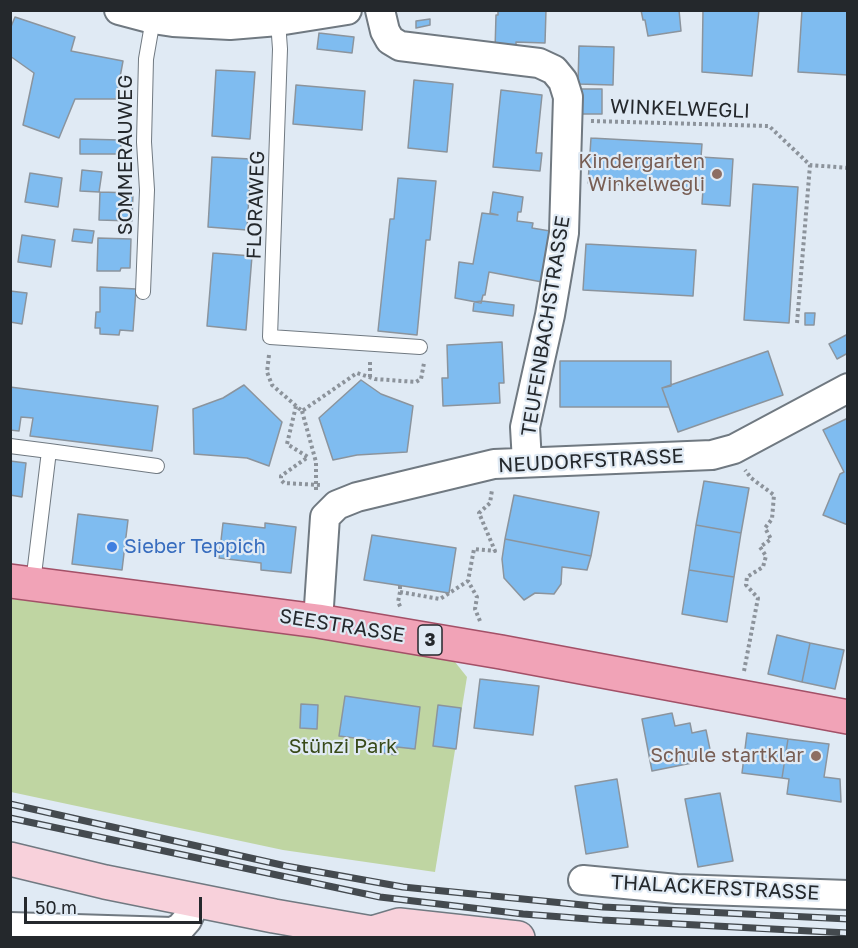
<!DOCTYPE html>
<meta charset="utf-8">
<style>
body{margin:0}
#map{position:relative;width:858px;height:948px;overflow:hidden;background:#e0eaf4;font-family:"Golos Text",sans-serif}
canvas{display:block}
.frame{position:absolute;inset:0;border:12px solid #24282c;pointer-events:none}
.scale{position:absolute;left:24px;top:897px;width:178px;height:27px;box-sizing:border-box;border:3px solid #24282c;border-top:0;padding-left:8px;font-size:18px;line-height:21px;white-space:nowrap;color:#24282c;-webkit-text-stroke:4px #e0eaf4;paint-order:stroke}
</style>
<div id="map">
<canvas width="858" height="948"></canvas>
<div class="frame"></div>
<div class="scale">50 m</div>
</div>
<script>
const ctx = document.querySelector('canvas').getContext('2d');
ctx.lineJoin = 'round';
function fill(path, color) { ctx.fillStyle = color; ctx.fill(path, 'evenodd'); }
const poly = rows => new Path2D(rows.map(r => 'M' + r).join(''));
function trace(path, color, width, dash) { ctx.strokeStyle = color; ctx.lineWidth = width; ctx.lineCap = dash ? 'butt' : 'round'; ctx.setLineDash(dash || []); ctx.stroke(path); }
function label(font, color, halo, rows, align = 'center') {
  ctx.font = font + ' "Golos Text",sans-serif'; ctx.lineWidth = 4.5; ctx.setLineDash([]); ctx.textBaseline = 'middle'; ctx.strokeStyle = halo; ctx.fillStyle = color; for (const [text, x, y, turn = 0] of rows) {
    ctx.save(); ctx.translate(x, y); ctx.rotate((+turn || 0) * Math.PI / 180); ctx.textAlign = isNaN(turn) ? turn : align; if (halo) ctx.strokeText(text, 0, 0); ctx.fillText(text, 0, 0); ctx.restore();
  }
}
const green = poly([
 [11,599,183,616,451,657,467,677,435,872,283,850,11,792]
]);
const building = poly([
 [498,10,546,10,545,43,516,42,516,50,495,50,496,15,498,15,498,10],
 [641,10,679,10,681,31,648,36,645,20,643,20,641,10],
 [703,10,759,10,752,76,702,72,703,10],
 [802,10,848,10,848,75,798,72,802,10],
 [15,17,75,37,71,51,123,61,116,99,75,99,59,138,23,125,34,73,10,56,10,29,15,17],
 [430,19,430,25,416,28,416,21,430,19],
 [319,33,354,37,352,53,317,49,319,33],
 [579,46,614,47,613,85,578,84,579,46],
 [216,70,255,72,250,139,212,136,216,70],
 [414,80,453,84,447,152,408,148,414,80],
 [296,85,365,91,362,130,293,124,296,85],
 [576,89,602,89,602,114,576,114,576,89],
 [501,90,542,95,536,153,542,153,540,171,493,167,501,90],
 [591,138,702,144,701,157,733,159,730,206,702,204,703,189,588,183,591,138],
 [80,139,121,140,121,154,80,154,80,139],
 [212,157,251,159,247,230,208,227,212,157],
 [82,170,102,172,99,192,80,191,82,170],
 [30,173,62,178,58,207,25,202,30,173],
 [398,178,436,181,430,240,426,240,417,335,378,331,390,219,394,219,398,178],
 [753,184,798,187,789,323,744,320,753,184],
 [100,192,133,193,132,221,99,220,100,192],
 [493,192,523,197,521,212,518,212,517,221,533,223,532,228,550,231,542,282,489,272,485,295,483,295,481,303,455,298,459,262,473,264,482,213,498,215,490,213,493,192],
 [74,229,94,231,92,243,72,241,74,229],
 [22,235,55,240,51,267,18,262,22,235],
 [98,238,131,239,130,268,121,268,120,271,97,271,98,238],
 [586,244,696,250,693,296,583,290,586,244],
 [213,253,252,256,246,330,207,326,213,253],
 [100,287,136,289,133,331,120,330,119,335,100,334,100,328,95,328,96,312,100,312,100,287],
 [10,291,27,293,22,324,10,322,10,291],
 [482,301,514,305,513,316,473,311,474,302,482,301],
 [805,313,815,313,814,325,805,325,805,313],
 [848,334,848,353,837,359,829,344,848,334],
 [502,342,504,383,499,383,500,403,443,406,442,378,448,378,447,345,502,342],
 [768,351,783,395,678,432,662,388,768,351],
 [560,361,671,361,671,386,662,388,669,407,560,407,560,361],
 [361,380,381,394,413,406,407,452,357,455,333,460,319,418,361,380],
 [244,385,282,422,269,466,247,458,194,454,193,409,223,398,244,385],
 [10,387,158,406,152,451,30,436,33,418,21,417,19,431,10,430,10,387],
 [848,418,848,525,823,515,840,474,844,472,823,430,848,418],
 [10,461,26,463,22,497,10,495,10,461],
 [704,481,749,488,741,533,696,525,704,481],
 [514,495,599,512,591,556,505,539,514,495],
 [78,514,128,520,122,570,72,564,78,514],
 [223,523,265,528,265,523,296,527,291,573,261,570,261,563,219,558,223,523],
 [696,525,741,533,734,577,689,570,696,525],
 [372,535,456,548,449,593,364,580,372,535],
 [505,539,591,556,587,570,562,567,561,584,554,594,535,593,524,600,504,578,502,559,505,539],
 [689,570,734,577,727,622,682,614,689,570],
 [777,635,810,643,802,682,768,674,777,635],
 [810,643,844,650,835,689,802,682,810,643],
 [480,679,539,686,533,735,474,728,480,679],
 [345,696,420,707,415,749,397,747,396,755,368,751,370,740,339,736,345,696],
 [301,704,318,705,317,729,300,728,301,704],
 [438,705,461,708,456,749,433,746,438,705],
 [672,713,675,726,690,723,692,733,706,730,712,759,652,771,642,719,672,713],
 [747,733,788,739,782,778,742,773,747,733],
 [788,739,829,744,824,777,840,779,841,802,787,794,789,779,782,778,788,739],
 [617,779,628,847,586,854,575,786,617,779],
 [720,793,733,861,698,867,685,799,720,793]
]);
const path = poly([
 [591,121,769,126,810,165,848,168],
 [797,323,810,165],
 [269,355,267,372,272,385,302,411,357,373,375,379,416,382,421,379,424,363],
 [370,377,370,361],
 [296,406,287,444,308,457,281,476,281,480,284,483,320,485],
 [302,411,316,462,316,490],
 [400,586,400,592,440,599,468,581],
 [400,592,398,602,401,608],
 [480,621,475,609,477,597,468,581,474,549,495,551,479,513,490,503,492,490],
 [744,671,758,598,746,585,747,577,763,567,766,556,760,547,771,539,765,528,772,519,774,495,751,478,745,470]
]);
const lane = poly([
 [278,21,280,49,270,337,420,347],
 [143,292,147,190,144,142,146,59,153,19],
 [10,446,49,451,33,583],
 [49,451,157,466]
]);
const street = poly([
 [119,10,153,19,173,22,230,25,278,21,347,10],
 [380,10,385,31,390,40,400,46,539,63,554,70,563,81,568,97,564,233,550,315,525,427,527,462],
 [318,621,325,517,337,505,357,497,494,464,712,455,734,449,848,388],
 [583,880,677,889,848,895],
 [10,927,172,932,180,928,187,920,196,901]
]);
const secondary = poly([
 [10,859,105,882,274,916,372,933,382,938],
 [372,933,399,925,518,938]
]);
const primary = poly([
 [10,581,318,621,501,652,848,717]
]);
const rail = poly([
 [10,804,286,866,403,887,603,907,848,919],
 [10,818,380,897,523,914,602,920,848,933]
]);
const markers = [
 [717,174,6,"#8d6e63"],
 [112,547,6,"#3f7fe0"],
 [816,756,6,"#8d6e63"]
];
const shields = [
 [430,640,24]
];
const shieldNames = [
 ["3",430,640]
];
const streetNames = [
 ["WINKELWEGLI",680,109,2],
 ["SOMMERAUWEG",126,155,-90],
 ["FLORAWEG",256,205,-88],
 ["TEUFENBACHSTRASSE",546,326,-81],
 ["NEUDORFSTRASSE",591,461,-3],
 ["SEESTRASSE",342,626,9],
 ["THALACKERSTRASSE",715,888,3]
];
const educationNames = [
 ["Kindergarten",705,162],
 ["Winkelwegli",705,185],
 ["Schule startklar",804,756]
];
const shopNames = [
 ["Sieber Teppich",124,547]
];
const parkNames = [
 ["Stünzi Park",343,747]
];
fill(green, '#bfd5a2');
fill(building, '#7fbcf0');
trace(building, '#8b949d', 1.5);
trace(lane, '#707981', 16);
trace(street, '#707981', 32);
trace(secondary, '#707981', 36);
trace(primary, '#a35067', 36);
trace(path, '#8c939b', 4, [3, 3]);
trace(lane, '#fff', 14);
trace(street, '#fff', 28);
trace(secondary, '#f8d1db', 33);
trace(primary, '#f1a3b7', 33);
trace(rail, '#444a4f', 7);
trace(rail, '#e0eaf4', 4.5, [14]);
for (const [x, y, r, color] of markers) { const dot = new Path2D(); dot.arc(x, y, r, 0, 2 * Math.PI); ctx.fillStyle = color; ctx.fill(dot); trace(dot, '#e0eaf4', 2); }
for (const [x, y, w] of shields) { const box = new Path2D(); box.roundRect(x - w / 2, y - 15, w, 30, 4.5); ctx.fillStyle = '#e0eaf4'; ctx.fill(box); trace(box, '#24282c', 1.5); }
label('bold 18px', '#24282c', null, shieldNames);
label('20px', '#24282c', '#e0eaf4', streetNames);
label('20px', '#785e54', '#e0eaf4', educationNames, 'right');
label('20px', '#366cbe', '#e0eaf4', shopNames, 'left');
label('20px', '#384a19', '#e0eaf4', parkNames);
</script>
